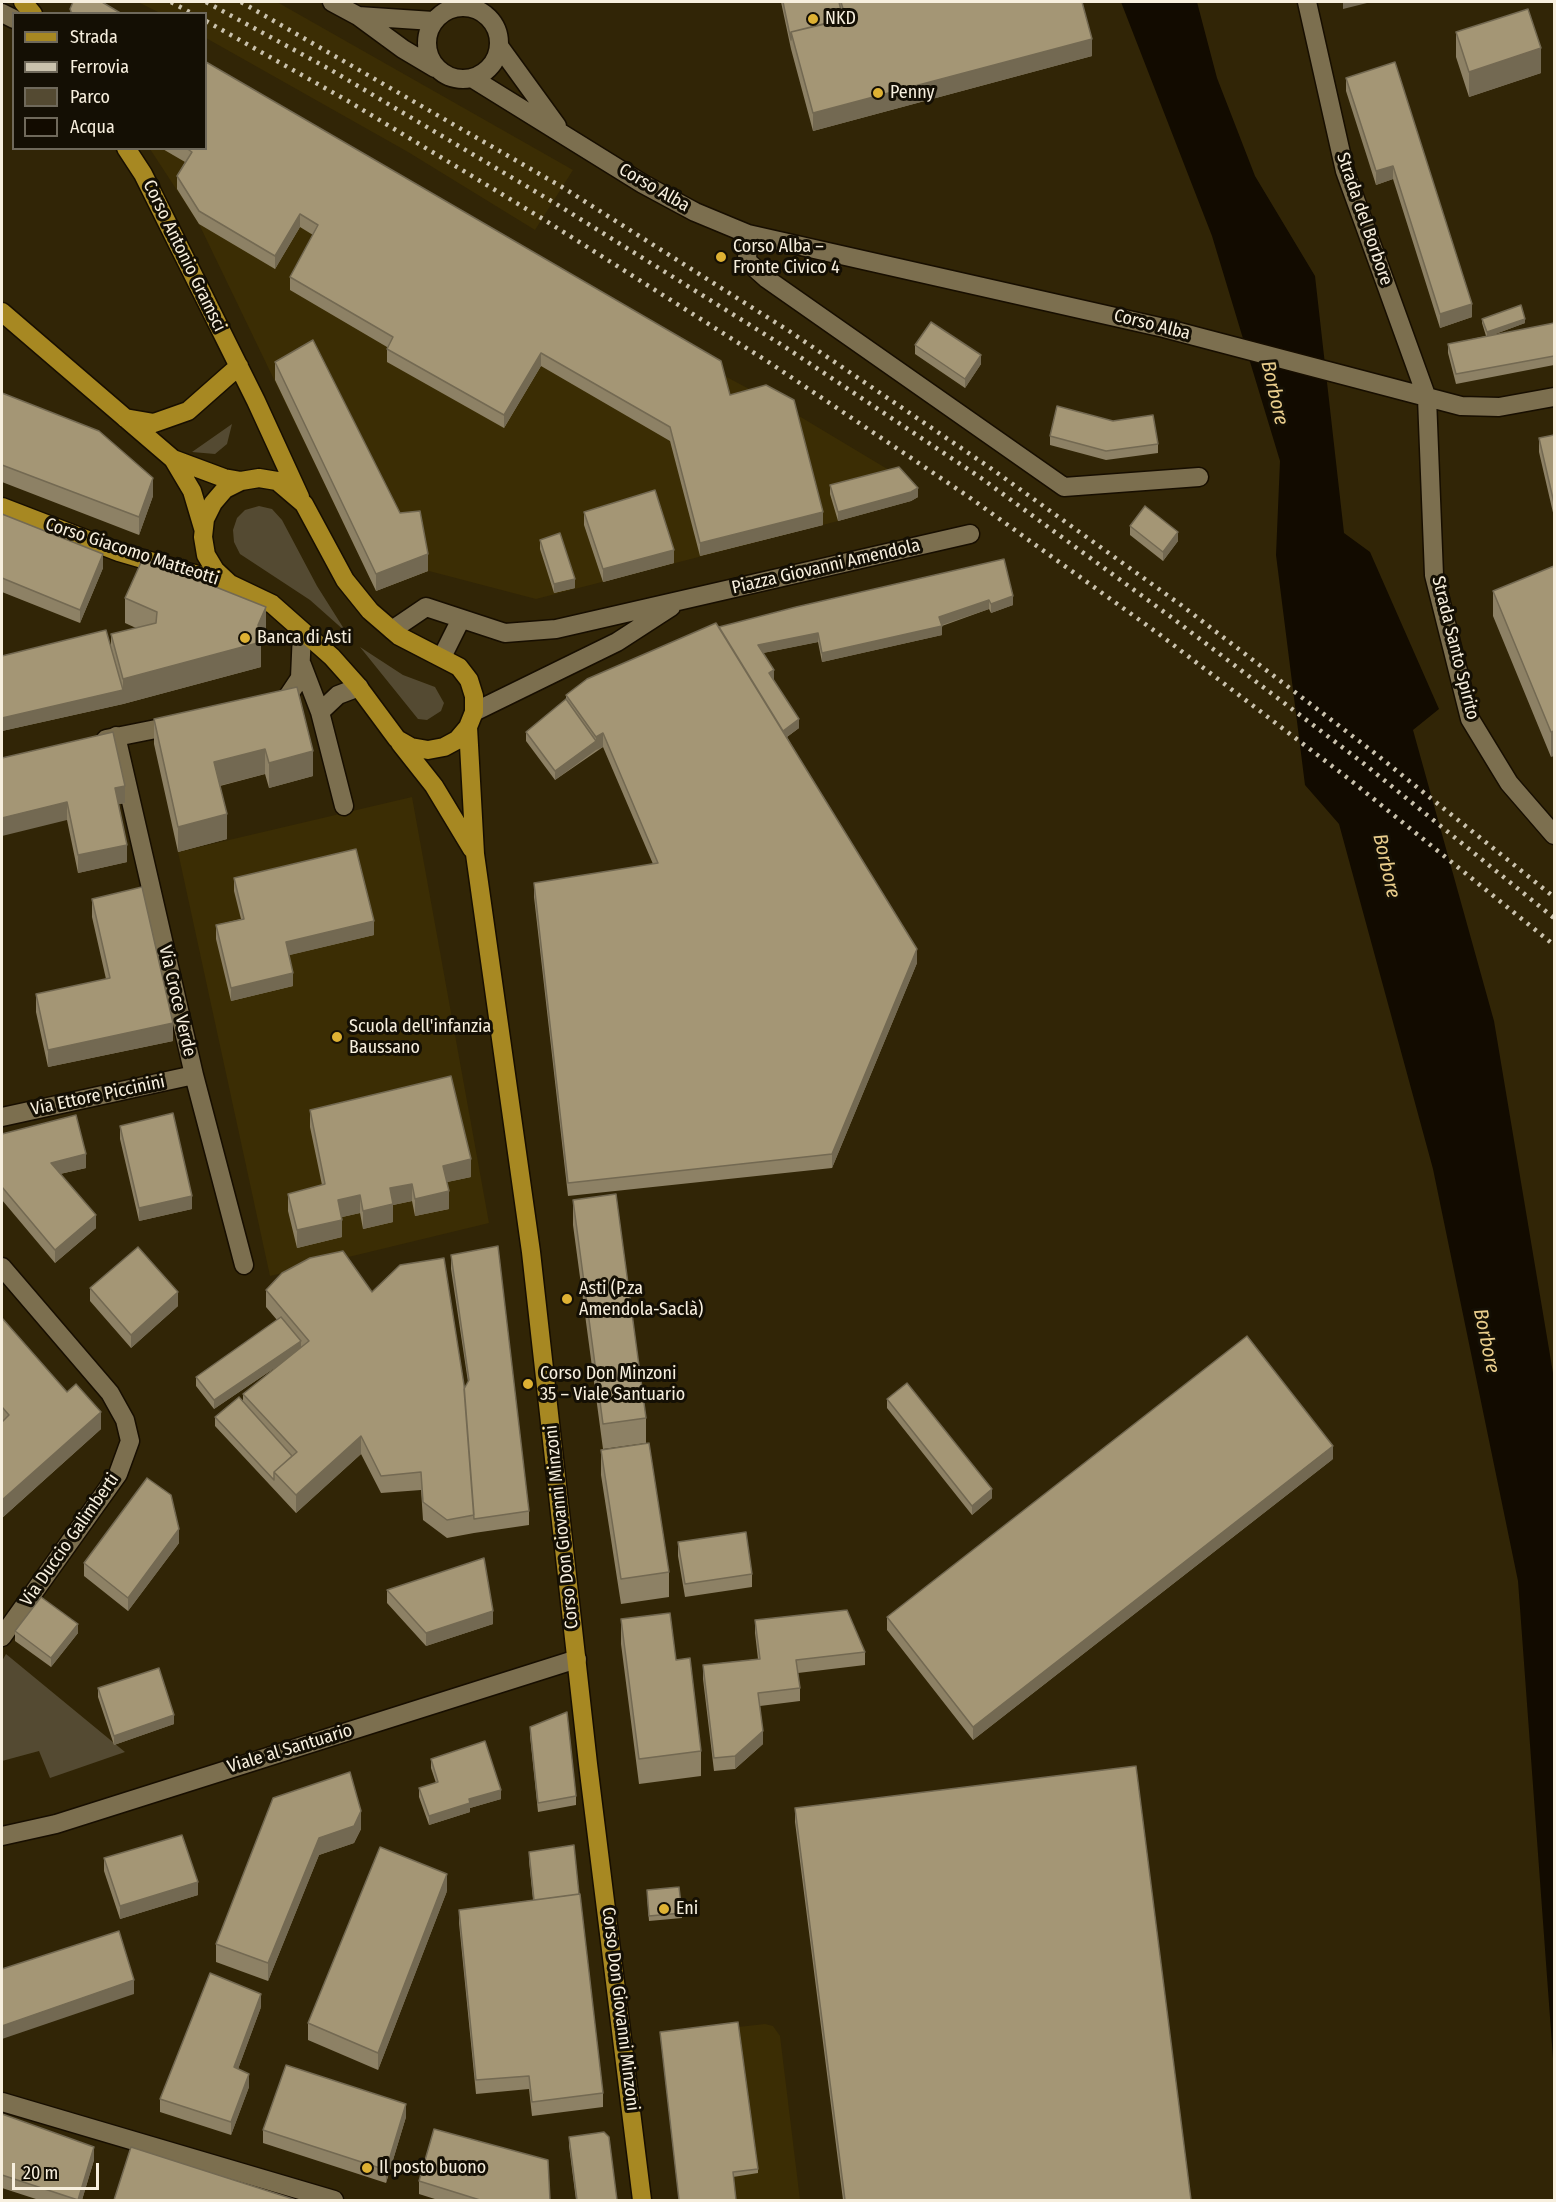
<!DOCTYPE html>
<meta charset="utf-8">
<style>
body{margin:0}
#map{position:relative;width:1556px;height:2202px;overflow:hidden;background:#312506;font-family:"Fira Sans Condensed",sans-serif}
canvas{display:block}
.frame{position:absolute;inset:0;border:3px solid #f7efde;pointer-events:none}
.legend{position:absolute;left:12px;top:12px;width:195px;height:138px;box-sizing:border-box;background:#140f04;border:2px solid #6f695b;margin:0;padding:8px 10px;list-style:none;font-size:18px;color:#f7efde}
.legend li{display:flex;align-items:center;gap:12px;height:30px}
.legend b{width:30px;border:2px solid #6f695b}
.scale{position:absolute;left:12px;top:2163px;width:87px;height:27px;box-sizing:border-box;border:3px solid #f7efde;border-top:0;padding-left:8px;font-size:18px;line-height:21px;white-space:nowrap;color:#f7efde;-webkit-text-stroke:4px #140f04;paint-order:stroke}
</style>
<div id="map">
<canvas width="1556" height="2202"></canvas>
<div class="frame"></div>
<ul class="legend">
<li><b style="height:8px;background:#a78822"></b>Strada</li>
<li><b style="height:8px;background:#cac2ad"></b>Ferrovia</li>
<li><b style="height:16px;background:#544a32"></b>Parco</li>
<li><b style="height:16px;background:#120b00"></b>Acqua</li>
</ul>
<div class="scale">20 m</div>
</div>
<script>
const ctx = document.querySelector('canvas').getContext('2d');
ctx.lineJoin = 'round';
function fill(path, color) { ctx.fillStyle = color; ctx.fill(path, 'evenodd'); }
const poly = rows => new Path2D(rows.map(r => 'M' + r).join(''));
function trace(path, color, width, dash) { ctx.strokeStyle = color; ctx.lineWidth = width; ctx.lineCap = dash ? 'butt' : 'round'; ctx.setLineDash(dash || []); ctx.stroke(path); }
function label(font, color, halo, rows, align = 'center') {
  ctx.font = font + ' "Fira Sans Condensed",sans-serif'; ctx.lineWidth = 6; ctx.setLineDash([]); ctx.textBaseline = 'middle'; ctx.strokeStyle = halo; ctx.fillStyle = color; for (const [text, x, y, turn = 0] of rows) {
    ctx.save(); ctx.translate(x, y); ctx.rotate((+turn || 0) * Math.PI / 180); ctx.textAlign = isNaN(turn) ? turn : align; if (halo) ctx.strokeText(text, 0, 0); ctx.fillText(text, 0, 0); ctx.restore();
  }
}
const built = poly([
 [138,2,277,2,573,170,535,230,408,152,206,38,206,14,160,13],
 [206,148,721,374,794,413,899,476,918,497,838,521,536,599,429,571,376,591,199,224,150,149],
 [412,797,489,1223,270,1276,178,852],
 [765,2024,773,2026,780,2036,800,2200,679,2200,738,2027]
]);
const green = poly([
 [232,424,227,444,215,454,192,452],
 [259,506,272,509,282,520,317,586,346,632,310,600,240,554,234,542,233,530,237,518,245,510],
 [360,647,403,675,435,687,444,703,441,711,427,720,418,719],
 [6,1654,125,1752,50,1778,39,1751,2,1761,2,1661]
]);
const water = poly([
 [1121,2,1197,2,1217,78,1255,176,1315,276,1344,533,1370,552,1439,709,1413,730,1494,1021,1554,1379,1554,2072,1518,1581,1433,1169,1339,824,1305,785,1276,555,1280,461,1212,236]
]);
const minor = poly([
 [332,2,358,16],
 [1307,2,1345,171,1427,398,1434,575,1470,719,1509,783,1554,835],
 '427 43a36 36 0 1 1 72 0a36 36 0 1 1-72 0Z',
 [2,13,14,19],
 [433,21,358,16,403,49,435,68],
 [499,46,557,126],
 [472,78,643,184,695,212,748,234,1164,328,1461,406,1499,407,1554,397],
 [748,234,747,261,767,279,1064,487,1199,477],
 [392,630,426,607,505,633,556,629,970,534],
 [442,657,461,619],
 [302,665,320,712,338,695,359,687],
 [276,702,286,699,300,678,302,632],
 [320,712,344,806],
 [474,712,617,642,671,607],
 [116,736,194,1075,244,1265],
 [106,739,176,725],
 [2,1117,194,1075],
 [2,1267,110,1393,125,1420,130,1441,118,1474,2,1637],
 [2,1836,56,1824,577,1659],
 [2,2102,334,2200]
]);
const major = poly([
 [23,2,33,14],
 [126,148,143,174,256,401,300,497],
 [2,312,173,459,224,478,241,481],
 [125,418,154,423,188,411,239,366],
 [173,459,192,491,203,528],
 [259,478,277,481,304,504,345,580,370,611,399,636,459,667,469,680,474,696,474,712,468,727,457,740,444,747,428,750,411,747,397,739,357,685,332,657,272,604,230,584,215,570,206,555,203,537,205,519,213,503,225,489,241,481,259,478],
 [2,507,119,552,225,583],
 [468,727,475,854,531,1252,588,1764,642,2200],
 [400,743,434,786,472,849]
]);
const rail = poly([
 [171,2,193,14],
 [206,2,331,70,553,202,782,345,981,478,1171,617,1363,763,1554,918],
 [241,2,562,187,789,331,989,467,1181,605,1372,751,1554,897],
 [206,21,348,101,543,219,770,363,969,497,1159,634,1349,779,1554,945]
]);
const wall = poly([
 [781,2,1082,2,1092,56,813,131,791,49],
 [1456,32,1541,73,1469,97,1456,57],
 [1346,78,1472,317,1440,328,1393,179,1376,185,1346,91],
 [161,148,206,148,730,395,823,525,700,556,670,441,541,366,504,428,387,362,387,347,290,290,290,277,313,235,300,227,275,269,199,224,177,189,177,176,185,162],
 [1482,319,1525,323,1490,336,1554,323,1554,365,1456,384,1448,353,1448,344,1486,336,1482,323],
 [915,345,981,364,965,388,915,354],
 [275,362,428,571,376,591,275,380],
 [2,393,153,496,139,535,2,482],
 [1554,435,1554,517,1539,452,1539,438],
 [1050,436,1158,444,1158,453,1106,460,1050,445],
 [830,485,918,497,911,501,838,521,830,494],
 [584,512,674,563,603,582,584,525],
 [2,514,103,568,80,623,2,592],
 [1130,526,1178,541,1163,561,1130,535],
 [540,540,575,588,554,593,540,549],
 [1004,559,1013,605,991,613,989,609,942,626,942,635,822,662,818,642,763,653,773,680,799,728,787,737,917,963,832,1168,568,1196,534,897,534,883,653,864,603,747,555,780,526,741,526,732,566,699,566,695,719,627],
 [1554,566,1551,757,1493,616,1493,591],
 [125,598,266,632,261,643,261,667,123,704,2,731,2,656,111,646,111,634,136,628,125,623],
 [297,687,313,776,269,788,265,774,220,786,227,839,178,852,154,744,154,719],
 [2,758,125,803,119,804,127,862,78,873,67,820],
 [234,878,374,935,289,955,293,986,231,1001,216,939,216,925,241,919,234,891],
 [92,899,173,1041,48,1067,36,1012,36,994,106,979,92,917],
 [310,1110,471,1177,447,1182,449,1209,415,1216,412,1201,393,1205,393,1222,363,1229,360,1213,342,1217,342,1237,297,1248,288,1211,288,1194,322,1185,310,1127],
 [120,1126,192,1209,139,1221,120,1139],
 [2,1134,86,1168,60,1174,96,1228,55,1263,2,1200],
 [573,1200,646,1418,646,1443,603,1449,573,1225],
 [451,1255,529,1511,529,1525,474,1533,447,1538,423,1520,421,1490,381,1493,361,1454,296,1513,215,1426,215,1417,243,1402,243,1394,279,1365,214,1409,196,1386,196,1377,277,1320,266,1307,266,1290,372,1292,464,1389,468,1382,451,1269],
 [90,1288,178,1306,131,1348,90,1301],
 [2,1318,67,1392,101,1429,2,1518],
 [887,1399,992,1498,972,1515,887,1408],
 [601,1450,669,1572,669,1597,621,1604,601,1475],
 [1333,1459,973,1740,887,1630,887,1617],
 [678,1542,752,1574,752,1587,685,1597,678,1556],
 [179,1543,128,1611,84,1576,84,1563],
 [387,1590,493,1624,426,1646,387,1603],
 [621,1619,676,1660,701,1751,701,1776,639,1784,621,1644],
 [755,1620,865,1652,865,1665,798,1673,800,1688,800,1701,760,1706,763,1744,735,1769,714,1771,703,1679,703,1665,758,1659,755,1633],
 [15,1631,78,1633,51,1667,15,1641],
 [98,1688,174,1724,114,1745,98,1697],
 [530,1727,576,1796,576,1805,538,1812,530,1736],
 [431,1759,501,1799,470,1808,470,1812,429,1825,419,1797,419,1788,436,1783,431,1768],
 [273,1798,361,1829,354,1843,319,1855,268,1981,216,1962,216,1944],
 [795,1808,1191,2200,843,2200,795,1822],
 [529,1852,603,2093,603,2107,532,2116,529,2089,476,2094,459,1923,459,1910,533,1900,529,1861],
 [104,1858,198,1895,120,1919,104,1871],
 [447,1891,378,2070,308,2040,308,2023],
 [647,1895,682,1913,682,1918,649,1921],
 [261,2007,238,2069,249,2087,231,2135,160,2112,160,2099],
 [660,2032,758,2169,758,2173,733,2177,736,2200,679,2200],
 [2,2114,94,2160,82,2200,39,2200,2,2188],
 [406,2117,386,2183,263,2143,263,2130],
 [569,2137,617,2200,576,2200,569,2146],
 [419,2181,550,2200,438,2200,419,2194]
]);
const shadedWall = poly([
 [1343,2,1371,2,1343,9],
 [1092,39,1092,56,813,131,813,113],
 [1541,48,1541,73,1469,97,1469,72],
 [1393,166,1393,179,1376,185,1376,171],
 [300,214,300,227,275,269,275,256],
 [1472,304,1472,317,1440,328,1440,314],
 [1525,319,1525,323,1487,337,1487,332],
 [541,353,541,366,504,428,504,415],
 [981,355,981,364,965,388,965,379],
 [153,478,153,496,139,535,139,517],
 [918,488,918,497,911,501,838,521,838,512],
 [823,512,823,525,700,556,700,543],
 [1178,532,1178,541,1163,561,1163,552],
 [674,550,674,563,603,582,603,569],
 [103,554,103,568,80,623,80,610],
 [428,554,428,571,376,591,376,574],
 [575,579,575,588,554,593,554,584],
 [1013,596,1013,605,991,613,991,604],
 [989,600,989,609,939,626,939,617],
 [266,607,266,632,261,643,261,667,123,704,2,731,2,718,123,690,123,679,258,625],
 [942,626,942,635,822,662,822,653],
 [818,633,818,642,758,654,758,645],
 [774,670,774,679,769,682,769,673],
 [799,719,799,728,780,742,780,733],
 [1554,731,1554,756,1551,757,1551,732],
 [603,733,603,747,596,750,596,737],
 [596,741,596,750,555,780,555,771],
 [265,749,265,774,214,787,214,762],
 [313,751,313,776,269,788,269,763],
 [125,786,125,803,115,805,115,788],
 [67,802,67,820,2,836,2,818],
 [227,814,227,839,178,852,178,827],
 [127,845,127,862,78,873,78,855],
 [374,921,374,935,286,956,286,942],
 [917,949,917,963,832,1168,832,1154],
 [293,973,293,986,231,1001,231,988],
 [173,1023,173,1041,48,1067,48,1050],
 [86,1154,86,1168,51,1176,51,1163],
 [471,1159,471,1177,443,1183,443,1166],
 [412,1184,412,1201,393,1205,393,1222,363,1229,363,1211,390,1188],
 [449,1191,449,1209,415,1216,415,1199],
 [360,1195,360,1213,338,1218,338,1200],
 [192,1196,192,1209,139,1221,139,1208],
 [96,1215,96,1228,55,1263,55,1250],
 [342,1220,342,1237,297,1248,297,1230],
 [178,1292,178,1306,131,1348,131,1335],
 [301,1341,301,1350,214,1409,214,1400],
 [101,1412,101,1429,2,1518,2,1500],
 [361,1436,361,1454,296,1513,296,1495],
 [1333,1446,1333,1459,973,1740,973,1727],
 [992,1489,992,1498,972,1515,972,1506],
 [179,1529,179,1543,128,1611,128,1598],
 [493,1611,493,1624,426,1646,426,1633],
 [78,1624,78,1633,51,1667,51,1658],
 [174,1715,174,1724,114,1745,114,1736],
 [763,1731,763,1744,735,1769,735,1756],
 [501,1790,501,1799,470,1808,470,1812,429,1825,429,1816,469,1799],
 [361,1811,361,1829,354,1843,319,1855,268,1981,268,1963,319,1838],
 [447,1874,447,1891,378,2070,378,2053],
 [198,1882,198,1895,120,1919,120,1906],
 [134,1980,134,1994,2,2039,2,2026],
 [261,1994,261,2007,234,2080,234,2067],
 [249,2074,249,2087,231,2135,231,2122],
 [406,2104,406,2117,386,2183,386,2170],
 [94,2147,94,2160,82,2200,78,2200]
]);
const building = poly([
 [73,2,102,2,122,14,72,14,70,9,73,2],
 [783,2,839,2,843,19,791,32,791,40,783,2],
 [841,2,1082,2,1092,39,813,113,791,32,846,19,841,2],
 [1528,9,1541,48,1469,72,1456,32,1528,9],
 [206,62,721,361,730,395,766,385,794,400,823,512,700,543,670,427,541,353,504,415,387,349,393,337,290,277,318,225,300,214,275,256,199,211,177,176,192,152,186,148,206,148,206,62],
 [1395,62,1472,304,1440,314,1393,166,1376,171,1346,78,1395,62],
 [1521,305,1525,319,1487,332,1482,319,1521,305],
 [931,322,981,355,965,379,915,345,931,322],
 [1554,323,1554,356,1456,374,1448,344,1554,323],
 [313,340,400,513,420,511,428,554,376,574,275,362,313,340],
 [2,393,99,431,153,478,139,517,2,465,2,393],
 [1057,406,1113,421,1153,415,1158,444,1106,451,1050,436,1057,406],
 [1554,435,1554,503,1539,438,1554,435],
 [899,467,918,488,911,492,838,512,830,485,899,467],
 [655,490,674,550,603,569,584,512,655,490],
 [1145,506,1178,532,1163,552,1130,526,1145,506],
 [2,514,103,554,80,610,2,578,2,514],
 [560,533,575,579,554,584,540,540,560,533],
 [143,558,266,607,258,625,261,642,123,679,111,634,156,623,157,612,125,598,143,558],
 [1004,559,1013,596,991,604,989,600,939,617,942,626,822,653,818,633,758,645,774,670,769,673,799,719,783,731,719,627,796,607,1004,559],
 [1554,566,1554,731,1551,732,1493,591,1554,566],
 [716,623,917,949,832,1154,568,1183,534,883,658,863,603,733,596,737,566,695,587,679,716,623],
 [106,630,123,690,2,718,2,656,106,630],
 [297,687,313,751,269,763,265,749,214,762,227,814,178,827,154,719,297,687],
 [566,699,596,741,555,771,526,732,566,699],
 [113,732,125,786,115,788,127,845,78,855,67,802,2,818,2,758,113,732],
 [356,849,374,921,286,942,293,973,231,988,216,925,244,919,234,878,356,849],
 [142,887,173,1023,48,1050,36,994,110,978,92,899,142,887],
 [451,1076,471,1159,443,1166,449,1191,415,1199,412,1184,390,1188,393,1204,363,1211,360,1195,338,1200,342,1220,297,1230,288,1194,325,1184,310,1110,451,1076],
 [173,1113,192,1196,139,1208,120,1126,173,1113],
 [76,1115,86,1154,51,1163,96,1215,55,1250,2,1187,2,1134,76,1115],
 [616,1194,646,1418,603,1424,573,1200,616,1194],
 [498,1246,529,1511,474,1519,464,1389,469,1380,451,1255,498,1246],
 [138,1247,178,1292,131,1335,90,1288,138,1247],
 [343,1251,372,1292,400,1265,444,1258,464,1385,474,1515,447,1520,423,1502,421,1472,381,1476,361,1436,296,1495,274,1472,297,1452,243,1394,309,1341,266,1290,282,1273,310,1258,343,1251],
 [281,1317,301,1341,214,1400,196,1377,281,1317],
 [2,1318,67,1392,76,1384,101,1412,2,1500,2,1422,9,1415,2,1407,2,1318],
 [1247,1336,1333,1446,973,1727,887,1617,1247,1336],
 [907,1383,992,1489,972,1506,887,1399,907,1383],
 [239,1397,292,1456,274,1472,274,1480,215,1417,239,1397],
 [649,1443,669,1572,621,1579,601,1450,649,1443],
 [147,1478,171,1495,179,1529,128,1598,84,1563,147,1478],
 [746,1532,752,1574,685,1584,678,1542,746,1532],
 [484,1558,493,1611,426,1633,387,1590,484,1558],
 [41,1597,78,1624,51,1658,15,1631,41,1597],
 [847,1610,865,1652,796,1660,800,1688,758,1693,763,1731,735,1756,714,1758,703,1665,760,1659,755,1620,847,1610],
 [670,1613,676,1660,690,1658,701,1751,639,1759,621,1619,670,1613],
 [159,1668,174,1715,114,1736,98,1688,159,1668],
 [567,1712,576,1796,538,1803,530,1727,567,1712],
 [485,1741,501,1790,469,1799,470,1803,429,1816,419,1788,438,1782,431,1759,485,1741],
 [1136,1766,1191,2200,845,2200,795,1808,1136,1766],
 [350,1772,361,1811,354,1826,319,1838,268,1963,216,1944,273,1798,350,1772],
 [182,1835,198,1882,120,1906,104,1858,182,1835],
 [574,1845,579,1894,534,1900,529,1852,574,1845],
 [380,1847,447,1874,378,2053,308,2023,380,1847],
 [679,1887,682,1913,649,1916,647,1890,679,1887],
 [580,1894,603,2093,532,2102,529,2076,476,2080,459,1910,580,1894],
 [119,1931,134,1980,2,2026,2,1969,119,1931],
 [210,1973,261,1994,234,2067,249,2074,231,2122,160,2099,210,1973],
 [738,2022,758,2169,733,2172,736,2200,679,2200,660,2032,738,2022],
 [286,2065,406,2104,386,2170,263,2130,286,2065],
 [2,2114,94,2147,78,2200,2,2175,2,2114],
 [434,2129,548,2160,550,2200,480,2200,419,2181,434,2129],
 [604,2132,609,2137,617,2200,577,2200,569,2137,604,2132],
 [131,2147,296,2200,114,2200,131,2147]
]);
const markers = [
 [813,19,6,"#deb133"],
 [878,93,6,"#deb133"],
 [721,257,6,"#deb133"],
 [245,638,6,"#deb133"],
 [337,1037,6,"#deb133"],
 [567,1299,6,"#deb133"],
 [528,1384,6,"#deb133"],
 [664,1909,6,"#deb133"],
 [367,2168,6,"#deb133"]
];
const poiNames = [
 ["NKD",825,19],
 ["Penny",890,93],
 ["Corso Alba –",733,247],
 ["Fronte Civico 4",733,268],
 ["Banca di Asti",257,638],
 ["Scuola dell'infanzia",349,1027],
 ["Baussano",349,1048],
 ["Asti (P.za",579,1289],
 ["Amendola-Saclà)",579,1310],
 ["Corso Don Minzoni",540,1374],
 ["35 – Viale Santuario",540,1395],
 ["Eni",676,1909],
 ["Il posto buono",379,2168]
];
const streetNames = [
 ["Corso Alba",654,188,30],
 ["Strada del Borbore",1364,219,71],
 ["Corso Antonio Gramsci",184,256,64],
 ["Corso Alba",1152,325,14],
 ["Corso Giacomo Matteotti",132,552,18],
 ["Piazza Giovanni Amendola",826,567,-13],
 ["Strada Santo Spirito",1455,648,76],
 ["Via Croce Verde",177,1001,77],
 ["Via Ettore Piccinini",98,1096,-12],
 ["Corso Don Giovanni Minzoni",562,1527,-96],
 ["Via Duccio Galimberti",70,1540,-55],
 ["Viale al Santuario",290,1749,-17],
 ["Corso Don Giovanni Minzoni",620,2009,83]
];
const waterNames = [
 ["Borbore",1274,393,77],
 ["Borbore",1386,866,77],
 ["Borbore",1486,1341,78]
];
fill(built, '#3b2d04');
fill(green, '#544a32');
fill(water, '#120b00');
trace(minor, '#170e00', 21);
trace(major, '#170e00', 21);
trace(minor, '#7c6f4f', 18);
trace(major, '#a78822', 18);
trace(rail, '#cac2ad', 4.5, [3, 6]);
fill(wall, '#8d8165');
fill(shadedWall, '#736952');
fill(building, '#a49675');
trace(building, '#736952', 1.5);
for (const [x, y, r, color] of markers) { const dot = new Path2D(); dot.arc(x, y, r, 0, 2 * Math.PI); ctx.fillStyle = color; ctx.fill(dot); trace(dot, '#140f04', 2); }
label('18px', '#f7efde', '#140f04', poiNames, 'left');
label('18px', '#f7efde', '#140f04', streetNames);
label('italic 20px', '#e9cd8c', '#140f04', waterNames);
</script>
